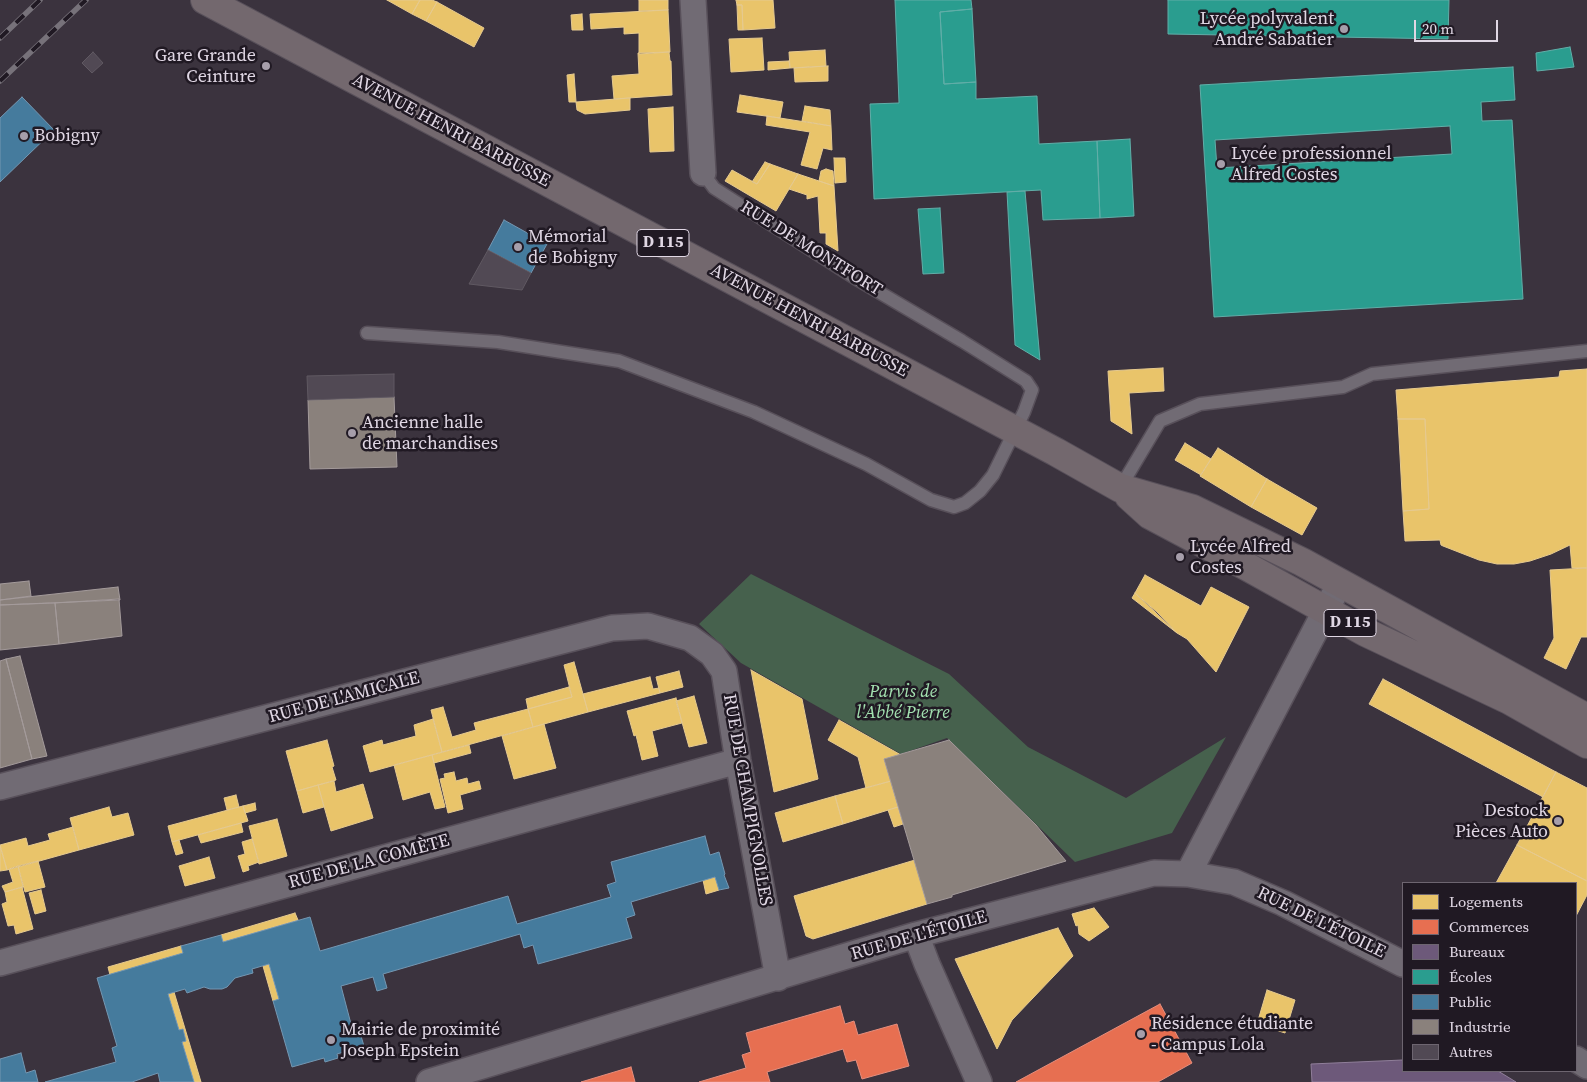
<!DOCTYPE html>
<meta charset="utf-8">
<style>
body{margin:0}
#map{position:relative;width:1587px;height:1082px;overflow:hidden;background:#3b333e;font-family:"Source Serif 4",serif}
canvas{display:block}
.legend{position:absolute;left:1402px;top:882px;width:175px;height:190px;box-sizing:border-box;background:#201923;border:1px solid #6d6570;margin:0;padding:6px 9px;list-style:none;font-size:15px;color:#e0d7e4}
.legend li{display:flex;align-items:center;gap:10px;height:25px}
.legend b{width:25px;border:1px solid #6d6570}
.scale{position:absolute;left:1414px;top:20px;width:84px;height:22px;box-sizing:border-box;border:2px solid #e0d7e4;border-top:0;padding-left:6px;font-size:15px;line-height:18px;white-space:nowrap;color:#e0d7e4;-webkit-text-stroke:4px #201923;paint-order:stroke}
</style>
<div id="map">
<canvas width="1587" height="1082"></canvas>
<ul class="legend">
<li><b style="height:14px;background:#e9c46a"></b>Logements</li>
<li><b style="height:14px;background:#e76f51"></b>Commerces</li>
<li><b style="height:14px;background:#6d597a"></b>Bureaux</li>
<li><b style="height:14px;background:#2a9d8f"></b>Écoles</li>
<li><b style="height:14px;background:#457b9d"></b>Public</li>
<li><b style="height:14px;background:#8a817c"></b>Industrie</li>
<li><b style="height:14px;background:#514954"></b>Autres</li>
</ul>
<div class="scale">20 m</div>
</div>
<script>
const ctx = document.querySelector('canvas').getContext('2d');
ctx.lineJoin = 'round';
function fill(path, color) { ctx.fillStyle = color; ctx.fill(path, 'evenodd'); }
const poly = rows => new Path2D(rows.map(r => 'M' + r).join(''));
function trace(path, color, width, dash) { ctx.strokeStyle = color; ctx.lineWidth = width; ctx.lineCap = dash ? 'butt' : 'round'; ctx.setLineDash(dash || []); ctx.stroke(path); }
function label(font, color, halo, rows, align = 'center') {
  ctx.font = font + ' "Source Serif 4",serif'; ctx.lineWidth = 5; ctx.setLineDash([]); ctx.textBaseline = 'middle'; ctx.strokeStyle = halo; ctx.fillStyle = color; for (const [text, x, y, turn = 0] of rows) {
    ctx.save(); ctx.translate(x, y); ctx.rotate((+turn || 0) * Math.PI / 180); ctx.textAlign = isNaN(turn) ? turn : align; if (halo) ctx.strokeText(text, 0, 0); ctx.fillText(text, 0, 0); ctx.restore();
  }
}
const green = poly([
 [751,574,949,674,1028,747,1126,798,1226,737,1172,833,1075,862,947,738,901,754,741,663,699,624]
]);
const homes = poly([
 [387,0,420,0,412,14,387,0],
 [420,0,432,0,437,2,426,21,412,14,420,0],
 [639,0,668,0,668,10,639,11,639,0],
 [736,0,773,0,775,28,743,30,742,5,737,5,736,0],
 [437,2,484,28,474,47,426,21,437,2],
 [737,5,742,5,743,30,738,30,737,5],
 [668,10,670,52,639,54,639,33,624,34,624,27,591,29,590,14,668,10],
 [582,14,583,30,572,30,571,15,582,14],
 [762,38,764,70,731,72,729,39,762,38],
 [825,50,826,66,790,68,789,52,825,50],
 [669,52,670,61,671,61,672,95,614,99,612,76,639,74,638,53,669,52],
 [789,61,790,68,768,70,768,62,789,61],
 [828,66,828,81,795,82,794,68,828,66],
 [574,74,576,102,569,102,567,75,574,74],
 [740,95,783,102,780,118,737,112,740,95],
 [630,98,630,110,585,114,577,110,576,102,630,98],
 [805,106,830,110,831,126,802,121,805,106],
 [673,107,674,151,650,152,648,109,673,107],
 [767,116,831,126,832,150,823,148,817,169,801,165,810,132,766,125,767,116],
 [834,158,845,158,846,182,835,183,834,158],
 [765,162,770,164,757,184,752,182,765,162],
 [770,164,798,174,776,211,725,181,732,170,757,184,770,164],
 [826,169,833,171,834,186,819,181,821,171,826,169],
 [798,174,834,186,838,251,826,244,826,233,820,233,818,196,807,199,807,195,789,189,798,174],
 [1163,368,1164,391,1129,393,1132,434,1111,421,1108,371,1163,368],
 [1587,369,1587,568,1572,568,1570,545,1551,554,1530,561,1514,564,1497,564,1479,560,1443,546,1441,545,1440,540,1405,541,1403,511,1429,509,1425,419,1398,419,1396,390,1559,377,1560,371,1587,369],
 [1398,419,1425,419,1429,509,1403,511,1398,419],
 [1185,443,1211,459,1201,475,1175,460,1185,443],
 [1218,448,1267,479,1251,507,1200,476,1218,448],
 [1267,479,1317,508,1302,535,1251,507,1267,479],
 [1587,568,1587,637,1581,637,1566,669,1544,658,1554,638,1550,570,1587,568],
 [1145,575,1201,606,1211,587,1249,607,1216,672,1187,639,1177,633,1135,593,1145,575],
 [1135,593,1158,613,1177,633,1132,598,1135,593],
 [574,662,588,712,533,727,528,709,572,697,564,665,574,662],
 [751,670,802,699,818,779,774,792,751,670],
 [679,671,683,687,660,693,656,677,679,671],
 [650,677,653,689,659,688,660,693,588,712,583,694,650,677],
 [1383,679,1556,772,1543,797,1369,704,1383,679],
 [569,687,572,697,528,709,526,699,569,687],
 [694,696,707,743,689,747,676,701,694,696],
 [676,698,682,723,652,731,658,756,642,760,636,735,634,736,627,711,676,698],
 [443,707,452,737,476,730,474,723,528,709,533,727,442,752,431,710,443,707],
 [433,719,442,752,370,772,363,746,382,740,383,745,416,736,414,725,433,719],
 [839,720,901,755,884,759,891,781,866,788,858,757,828,740,839,720],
 [544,724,556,768,514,779,502,736,544,724],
 [327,740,334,766,332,767,336,780,297,791,286,751,327,740],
 [469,745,471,753,434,763,432,755,469,745],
 [432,755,445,807,435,809,430,792,403,800,394,765,432,755],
 [454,772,456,781,467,778,468,784,479,781,481,789,460,795,463,809,448,813,440,779,445,778,444,774,454,772],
 [1556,772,1587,788,1587,881,1517,845,1556,772],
 [334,781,336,792,363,784,373,818,331,831,318,785,334,781],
 [891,781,898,807,843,824,835,796,891,781],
 [318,785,324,807,303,813,297,791,318,785],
 [236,795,239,807,227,810,224,798,236,795],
 [835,796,843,824,783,842,775,813,835,796],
 [255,803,256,810,245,813,243,806,255,803],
 [243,806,248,821,172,842,168,826,243,806],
 [109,807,112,817,128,813,134,835,79,850,70,818,109,807],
 [898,807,903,824,894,827,888,810,898,807],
 [277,819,287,856,259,864,249,826,277,819],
 [241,823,243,832,201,843,198,835,241,823],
 [73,827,79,850,7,870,0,845,26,838,28,846,50,840,48,834,73,827],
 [252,839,259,862,248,866,249,870,243,872,238,856,245,854,242,842,252,839],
 [179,840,183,853,176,855,172,842,179,840],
 [1517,845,1587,881,1587,895,1576,916,1576,883,1496,883,1517,845],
 [0,846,7,870,0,871,0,846],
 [209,857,215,878,185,886,179,866,209,857],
 [915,860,927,904,813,939,806,936,794,896,915,860],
 [38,861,45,887,25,892,18,866,38,861],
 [18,866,23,887,5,892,2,886,13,882,9,869,18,866],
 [715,877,719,890,706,894,703,880,715,877],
 [22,887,33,929,16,934,14,925,8,926,2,904,7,902,5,892,22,887],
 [41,890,46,911,35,914,29,893,41,890],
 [1094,908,1109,927,1089,941,1079,934,1078,925,1076,926,1072,914,1094,908],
 [295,913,298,920,223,942,221,935,295,913],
 [1058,928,1073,956,1012,1020,997,1049,955,959,1058,928],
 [181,946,183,953,110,975,108,967,181,946],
 [269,964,279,999,273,1001,263,966,269,964],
 [1267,990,1295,1000,1285,1033,1257,1024,1267,990],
 [174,992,201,1082,194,1082,182,1042,186,1041,183,1029,179,1030,168,994,174,992]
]);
const shops = poly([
 [1160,1004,1192,1063,1158,1082,1016,1082,1160,1004],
 [840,1006,845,1024,854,1021,858,1035,897,1024,909,1066,862,1079,856,1060,847,1062,843,1049,767,1072,770,1082,699,1082,746,1068,742,1055,751,1052,746,1033,840,1006],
 [631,1067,635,1082,581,1082,631,1067]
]);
const offices = poly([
 [1403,1060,1403,1071,1498,1071,1516,1082,1312,1082,1311,1064,1403,1060]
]);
const schools = poly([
 [895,0,971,0,972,9,940,12,944,84,976,82,976,99,1037,96,1039,144,1097,141,1100,218,1043,220,1041,190,874,199,870,104,899,103,895,0],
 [1168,0,1449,0,1448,39,1168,34,1168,0],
 [972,9,976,82,944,84,940,12,972,9],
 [1570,47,1574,67,1537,71,1536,53,1570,47],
 [1513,67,1515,100,1481,102,1482,121,1512,120,1523,299,1214,317,1200,85,1513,67],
 [1450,126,1452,154,1217,168,1215,140,1450,126],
 [1130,139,1134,216,1100,218,1097,141,1130,139],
 [1025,191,1040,360,1015,345,1007,192,1025,191],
 [940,208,944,273,923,274,918,209,940,208]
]);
const public = poly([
 [22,97,54,130,0,182,0,118,22,97],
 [504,220,547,244,531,273,488,250,504,220],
 [705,836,710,855,719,852,725,874,724,875,729,888,719,890,715,877,631,902,635,915,626,918,632,938,538,964,533,945,524,948,520,934,383,974,387,988,377,991,373,977,341,986,351,1024,357,1023,364,1046,337,1054,338,1058,325,1062,324,1058,292,1067,273,1001,279,999,269,964,252,969,253,973,235,978,227,987,222,989,210,989,204,987,187,993,185,989,168,994,179,1030,183,1029,186,1041,182,1042,194,1082,160,1082,158,1073,132,1082,45,1082,116,1062,112,1048,117,1046,97,978,183,953,181,946,221,935,223,942,310,917,320,951,508,896,517,924,611,897,607,885,616,882,611,862,705,836],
 [21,1053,26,1073,35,1070,38,1082,0,1082,0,1059,21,1053]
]);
const industry = poly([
 [394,397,397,467,310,469,308,400,394,397],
 [29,581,31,596,0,600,0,584,29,581],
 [118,587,120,600,0,605,0,600,118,587],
 [119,599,122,636,59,644,55,603,119,599],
 [55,603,59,644,0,650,0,605,55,603],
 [20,656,47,756,32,759,6,659,20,656],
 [6,659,32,759,0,768,0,661,6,659],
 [949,740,1036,825,1066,861,952,895,952,897,927,904,884,759,949,740]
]);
const building = poly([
 [93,52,103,63,92,73,82,63,93,52],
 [488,250,531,273,522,290,469,284,488,250],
 [394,374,394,397,308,400,307,376,394,374]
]);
const lane = poly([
 [367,333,498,342,619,361,754,412,866,464,931,500,954,507,965,503,980,491,993,475,1024,412,1032,390,1026,381,962,341,855,278,714,188,703,173],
 [1120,488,1160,421,1200,404,1343,387,1372,374,1587,351]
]);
const street = poly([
 [693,0,703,173],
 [0,787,612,628,648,626,690,638,712,654,724,671,738,761,778,978],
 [1188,874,1340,583],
 [916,935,927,964,979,1082],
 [0,963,738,761],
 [1576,1059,1587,1066],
 [429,1082,916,935,1154,873,1188,874,1234,882,1283,903,1403,964]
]);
const primary = poly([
 [205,0,1056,452,1120,488,1193,509,1302,562,1587,718],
 [1129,496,1150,515,1246,566,1365,632,1509,700,1587,744]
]);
const rail = poly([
 [0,38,40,0],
 [0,81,86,0]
]);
const markers = [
 [1344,29,5,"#a69eaa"],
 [266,66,5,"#a69eaa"],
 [24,136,5,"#a69eaa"],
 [1221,164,5,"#a69eaa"],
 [518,247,5,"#a69eaa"],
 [352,433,5,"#a69eaa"],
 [1180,557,5,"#a69eaa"],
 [1558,821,5,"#a69eaa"],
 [1141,1034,5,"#a69eaa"],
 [331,1040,5,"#a69eaa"]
];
const shields = [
 [663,243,52],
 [1350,623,52]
];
const shieldNames = [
 ["D 115",663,243],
 ["D 115",1350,623]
];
const poiNames = [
 ["Lycée polyvalent",1334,19,"right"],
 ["André Sabatier",1334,40,"right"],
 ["Gare Grande",256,56,"right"],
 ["Ceinture",256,77,"right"],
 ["Bobigny",34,136],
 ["Lycée professionnel",1231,154],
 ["Alfred Costes",1231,175],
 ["Mémorial",528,237],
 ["de Bobigny",528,258],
 ["Ancienne halle",362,423],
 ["de marchandises",362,444],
 ["Lycée Alfred",1190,547],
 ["Costes",1190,568],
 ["Destock",1548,811,"right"],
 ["Pièces Auto",1548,832,"right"],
 ["Résidence étudiante",1151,1024],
 ["- Campus Lola",1151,1045],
 ["Mairie de proximité",341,1030],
 ["Joseph Epstein",341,1051]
];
const streetNames = [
 ["AVENUE HENRI BARBUSSE",451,131,28],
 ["RUE DE MONTFORT",811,249,32],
 ["AVENUE HENRI BARBUSSE",809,321,28],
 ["RUE DE L'AMICALE",344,698,-15],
 ["RUE DE CHAMPIGNOLLES",747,800,80],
 ["RUE DE LA COMÈTE",369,862,-15],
 ["RUE DE L'ÉTOILE",1321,923,26],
 ["RUE DE L'ÉTOILE",919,936,-16]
];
const parkNames = [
 ["Parvis de",903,692],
 ["l'Abbé Pierre",903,713]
];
fill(green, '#46614d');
fill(homes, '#e9c46a');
trace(homes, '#e6ca8f', 1);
fill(shops, '#e76f51');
trace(shops, '#e58e7d', 1);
fill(offices, '#6d597a');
trace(offices, '#907f9a', 1);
fill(schools, '#2a9d8f');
trace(schools, '#61aea8', 1);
fill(public, '#457b9d');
trace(public, '#7497b2', 1);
fill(industry, '#8a817c');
trace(industry, '#a49b9b', 1);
fill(building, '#514954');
trace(building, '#605962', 1);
trace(lane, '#58505a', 15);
trace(street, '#58505a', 28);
trace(primary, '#58505a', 30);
trace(lane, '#716b74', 12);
trace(street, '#716b74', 25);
trace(primary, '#73686e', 28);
trace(rail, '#77727a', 5.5);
trace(rail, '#201923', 4, [11]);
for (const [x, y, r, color] of markers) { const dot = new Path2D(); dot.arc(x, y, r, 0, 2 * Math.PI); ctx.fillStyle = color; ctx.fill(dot); trace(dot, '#201923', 2); }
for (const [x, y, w] of shields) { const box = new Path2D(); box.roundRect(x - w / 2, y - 13.5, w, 27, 4); ctx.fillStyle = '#201923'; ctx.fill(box); trace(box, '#e0d7e4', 1); }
label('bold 16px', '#e0d7e4', null, shieldNames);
label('18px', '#e0d7e4', '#201923', poiNames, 'left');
label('18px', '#e0d7e4', '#201923', streetNames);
label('italic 18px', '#a3e1b0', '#201923', parkNames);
</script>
